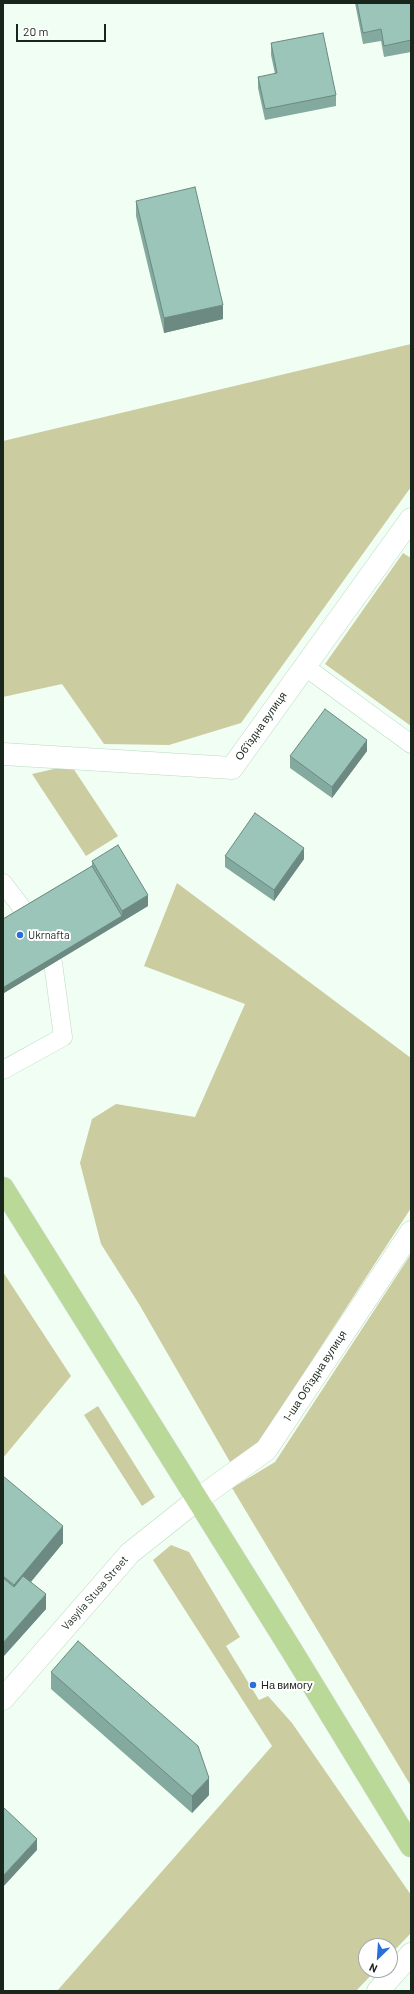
<!DOCTYPE html>
<meta charset="utf-8">
<style>
body{margin:0}
#map{position:relative;width:414px;height:1994px;overflow:hidden;background:#f1fef4;font-family:Barlow,sans-serif}
canvas{display:block}
.frame{position:absolute;inset:0;border:4px solid #19261c;pointer-events:none}
.north{position:absolute;left:358px;top:1938px;width:40px;height:40px;box-sizing:border-box;background:#fff;border:1px solid #a3a8a4;border-radius:50%;rotate:205deg;font-size:11px;font-weight:700;line-height:16px;text-align:center;color:#19261c}
.north::after{content:'';display:block;margin:auto;width:14px;height:18px;background:#2a6edb;clip-path:polygon(50% 0,100% 100%,50% 72%,0 100%)}
.scale{position:absolute;left:16px;top:24px;width:90px;height:18px;box-sizing:border-box;border:2px solid #19261c;border-top:0;padding-left:5px;font-size:12px;line-height:14px;white-space:nowrap;color:#19261c;-webkit-text-stroke:3px #fff;paint-order:stroke}
</style>
<div id="map">
<canvas width="414" height="1994"></canvas>
<div class="frame"></div>
<div class="north">N</div>
<div class="scale">20 m</div>
</div>
<script>
const ctx = document.querySelector('canvas').getContext('2d');
ctx.lineJoin = 'round';
function fill(path, color) { ctx.fillStyle = color; ctx.fill(path, 'evenodd'); }
const poly = rows => new Path2D(rows.map(r => 'M' + r).join(''));
function trace(path, color, width, dash) { ctx.strokeStyle = color; ctx.lineWidth = width; ctx.lineCap = dash ? 'butt' : 'round'; ctx.setLineDash(dash || []); ctx.stroke(path); }
function label(font, color, halo, rows, align = 'center') {
  ctx.font = font + ' Barlow,sans-serif'; ctx.lineWidth = 4; ctx.setLineDash([]); ctx.textBaseline = 'middle'; ctx.strokeStyle = halo; ctx.fillStyle = color; for (const [text, x, y, turn = 0] of rows) {
    ctx.save(); ctx.translate(x, y); ctx.rotate((+turn || 0) * Math.PI / 180); ctx.textAlign = isNaN(turn) ? turn : align; if (halo) ctx.strokeText(text, 0, 0); ctx.fillText(text, 0, 0); ctx.restore();
  }
}
const green = poly([
 [411,344,411,487,241,723,169,745,104,744,62,684,3,697,3,441],
 [403,553,411,558,411,726,325,664],
 [71,765,118,836,86,856,32,774],
 [177,883,411,1058,411,1208,259,1442,230,1462,139,1304,101,1244,80,1163,92,1119,116,1104,195,1117,245,1004,144,966],
 [411,1254,411,1786,232,1488,275,1462],
 [3,1272,71,1376,3,1458],
 [98,1406,155,1497,142,1506,84,1415],
 [171,1545,189,1552,240,1637,226,1646,259,1700,268,1696,292,1723,411,1895,411,1933,390,1955,390,1946,366,1946,366,1970,376,1970,356,1991,57,1991,272,1746,153,1560]
]);
const service = poly([
 [304,666,411,744],
 [3,883,25,912],
 [3,1070,63,1037,53,963]
]);
const minor = poly([
 [3,754,232,768,411,519],
 [3,1699,130,1553,198,1499,266,1450,411,1232],
 [378,1991,411,1954]
]);
const primary = poly([
 [3,1188,292,1651,411,1846]
]);
const wall = poly([
 [355,3,411,3,411,52,384,57,381,41,363,44],
 [271,43,336,95,336,106,265,120,258,88,258,77,275,74,271,55],
 [136,201,223,319,164,333,136,216],
 [367,751,332,798,290,768,290,756],
 [225,856,304,859,274,901,225,867],
 [92,861,148,906,4,993,3,991,3,919,92,866],
 [3,1476,63,1543,31,1582,46,1609,3,1657],
 [51,1672,209,1795,192,1813,51,1689]
]);
const shadedWall = poly([
 [223,305,223,319,164,333,164,318],
 [367,740,367,751,332,798,332,787],
 [304,848,304,859,274,901,274,890],
 [148,895,148,906,4,993,4,987,122,916,122,911],
 [63,1526,63,1543,14,1602,14,1585],
 [46,1594,46,1609,3,1657,3,1643],
 [209,1778,209,1795,192,1813,192,1796],
 [37,1839,37,1850,3,1887,3,1876]
]);
const building = poly([
 [357,3,411,3,411,40,384,46,381,29,363,33,357,3],
 [323,33,336,95,265,109,258,77,277,73,271,43,323,33],
 [195,187,223,305,164,318,136,201,195,187],
 [325,709,367,740,332,787,290,756,325,709],
 [255,813,304,848,274,890,225,856,255,813],
 [118,845,148,895,122,911,92,861,118,845],
 [92,866,122,916,4,987,3,985,3,919,92,866],
 [3,1476,63,1526,14,1585,3,1576,3,1476],
 [23,1576,46,1594,3,1643,3,1578,14,1587,23,1576],
 [78,1641,198,1746,209,1778,192,1796,51,1672,78,1641],
 [3,1807,37,1839,3,1876,3,1807]
]);
const markers = [
 [20,935,4,"#2a6edb"],
 [253,1685,4,"#2a6edb"]
];
const streetNames = [
 ["Обʼїздна вулиця",261,726,-55],
 ["1-ша Обʼїздна вулиця",315,1376,-57],
 ["Vasylia Stusa Street",95,1593,-49]
];
const poiNames = [
 ["Ukrnafta",28,935],
 ["На вимогу",261,1685]
];
fill(green, '#cbcca0');
trace(service, '#b9dac0', 19);
trace(minor, '#b9dac0', 23);
trace(primary, '#dadcdb', 23);
trace(service, '#fff', 18);
trace(minor, '#fff', 22);
trace(primary, '#bad898', 22);
fill(wall, '#84a99e');
fill(shadedWall, '#6c8a81');
fill(building, '#9ac5b8');
trace(building, '#6c8a81', 1);
for (const [x, y, r, color] of markers) { const dot = new Path2D(); dot.arc(x, y, r, 0, 2 * Math.PI); ctx.fillStyle = color; ctx.fill(dot); trace(dot, '#fff', 1.5); }
label('11px', '#19261c', '#fff', streetNames);
label('11px', '#19261c', '#fff', poiNames, 'left');
</script>
